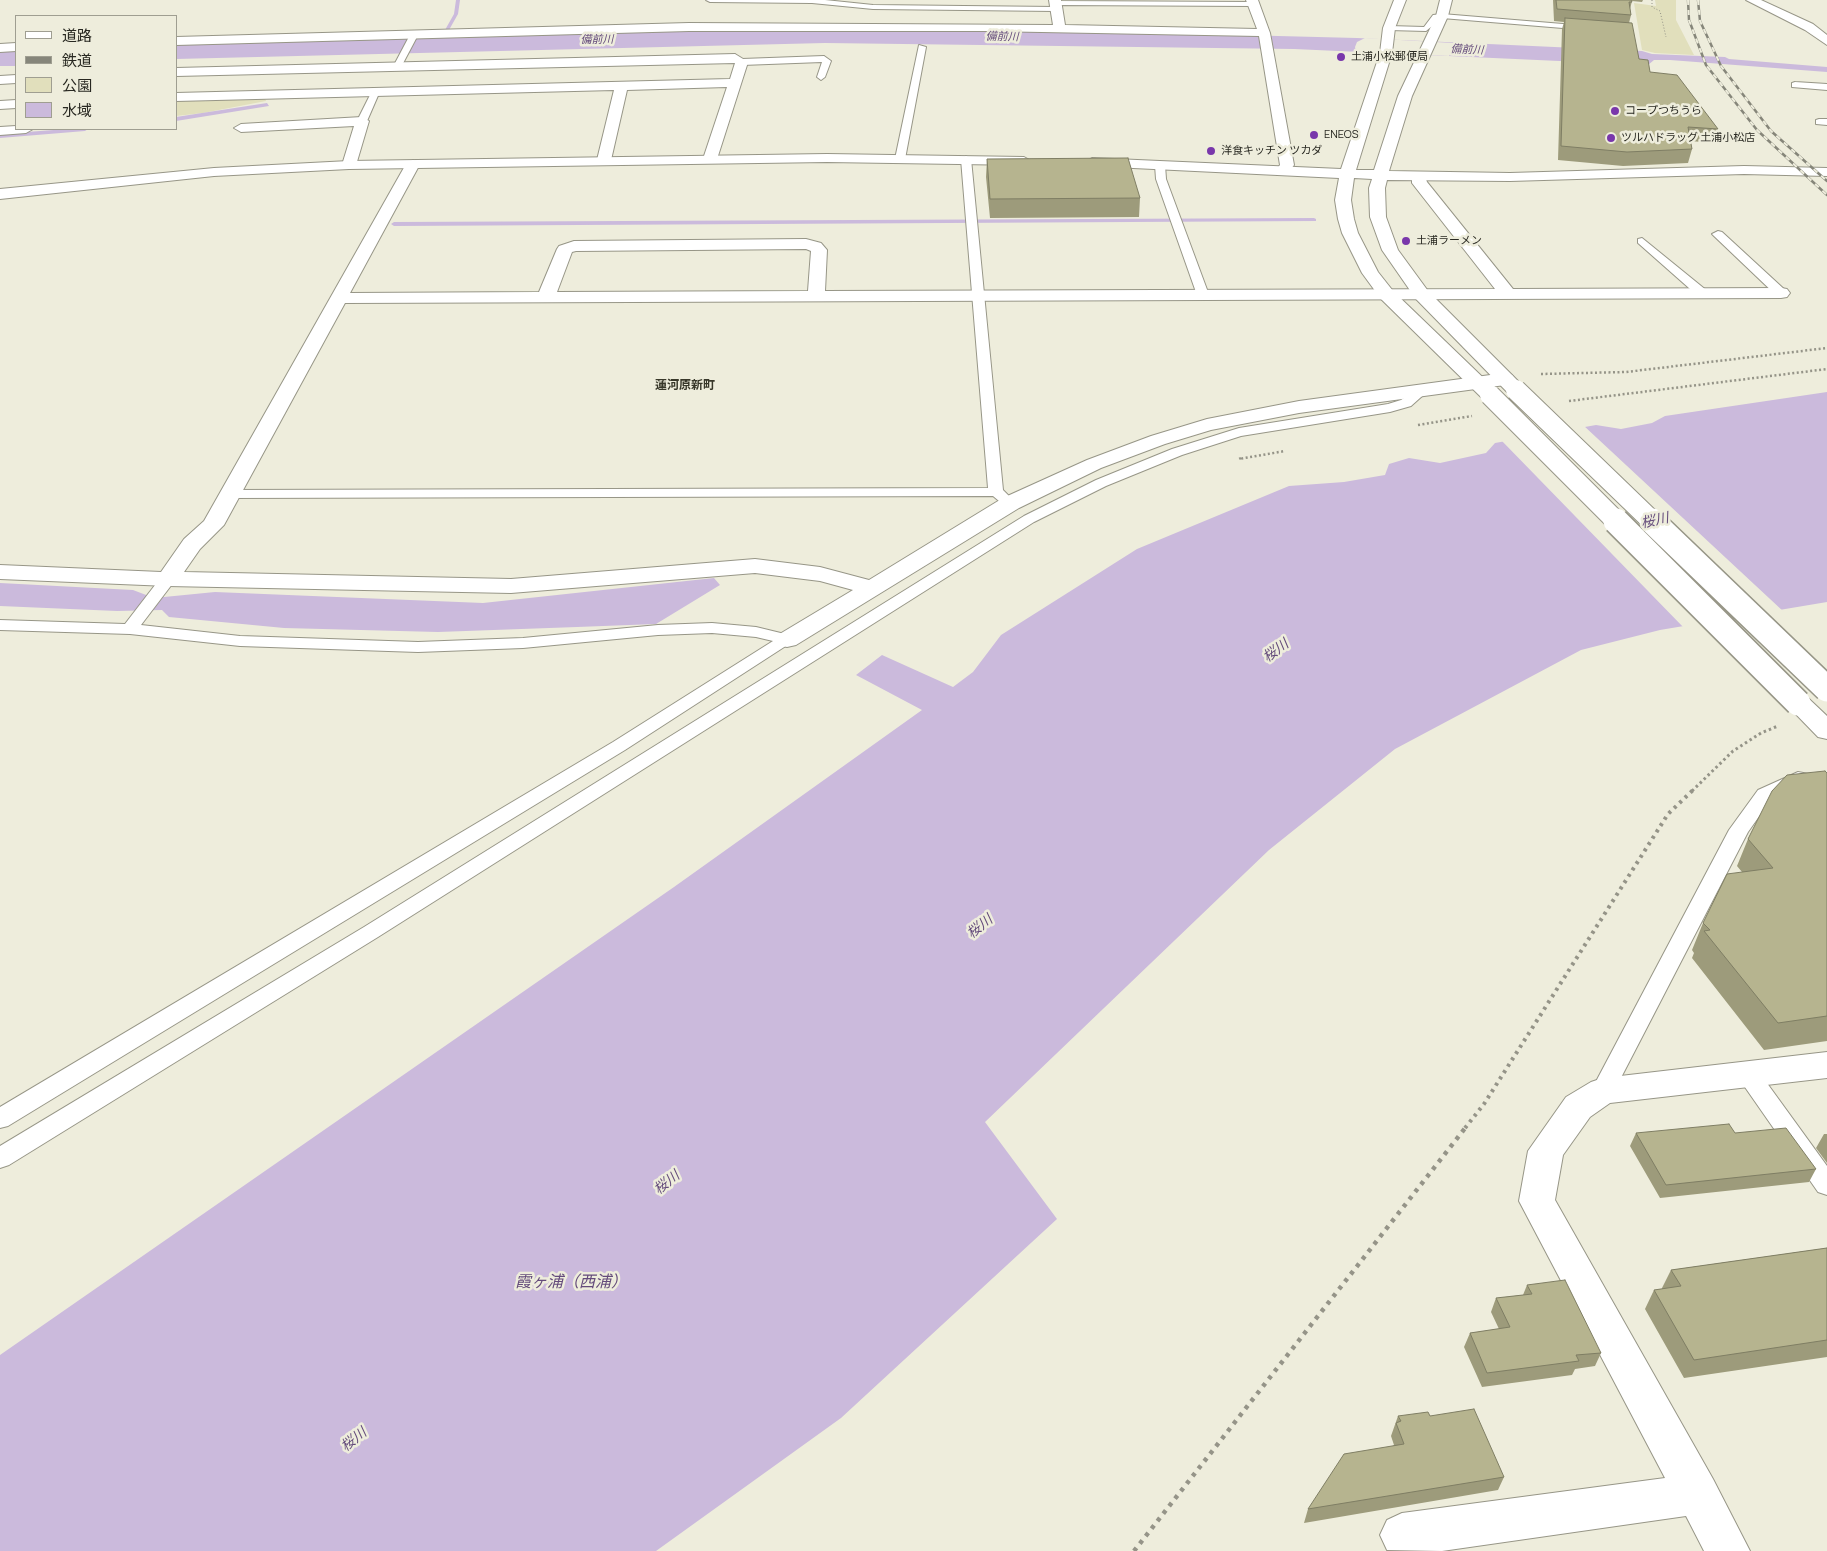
<!DOCTYPE html>
<meta charset="utf-8">
<style>
body{margin:0}
#map{position:relative;width:1827px;height:1551px;overflow:hidden;background:#eeeddc;font-family:Manrope,"Noto Sans JP",sans-serif}
canvas{display:block}
.legend{position:absolute;left:15px;top:15px;width:162px;height:115px;box-sizing:border-box;background:#eeeddc;border:1px solid #9f9e91;margin:0;padding:6px 9px;list-style:none;font-size:15px;color:#282821}
.legend li{display:flex;align-items:center;gap:10px;height:25px}
.legend b{width:25px;border:1px solid #9f9e91}
</style>
<div id="map">
<canvas width="1827" height="1551"></canvas>
<ul class="legend">
<li><b style="height:6px;background:#fff"></b>道路</li>
<li><b style="height:6px;background:#86867a"></b>鉄道</li>
<li><b style="height:14px;background:#e1dfbc"></b>公園</li>
<li><b style="height:14px;background:#cbbadc"></b>水域</li>
</ul>
</div>
<script>
const ctx = document.querySelector('canvas').getContext('2d');
ctx.lineJoin = 'round';
function fill(path, color) { ctx.fillStyle = color; ctx.fill(path, 'evenodd'); }
const poly = rows => new Path2D(rows.map(r => 'M' + r).join(''));
function trace(path, color, width, dash) { ctx.strokeStyle = color; ctx.lineWidth = width; ctx.lineCap = dash ? 'butt' : 'round'; ctx.setLineDash(dash || []); ctx.stroke(path); }
function label(font, color, halo, rows, align = 'center') {
  ctx.font = font + ' Manrope,"Noto Sans JP",sans-serif'; ctx.lineWidth = 5; ctx.setLineDash([]); ctx.textBaseline = 'middle'; ctx.strokeStyle = halo; ctx.fillStyle = color; for (const [text, x, y, turn = 0] of rows) {
    ctx.save(); ctx.translate(x, y); ctx.rotate((+turn || 0) * Math.PI / 180); ctx.textAlign = isNaN(turn) ? turn : align; if (halo) ctx.strokeText(text, 0, 0); ctx.fillText(text, 0, 0); ctx.restore();
  }
}
const green = poly([
 [1655,0,1676,0,1676,20,1694,55,1655,53,1642,50,1634,3,1656,6],
 [265,98,266,101,203,113,176,116,176,100]
]);
const water = poly([
 [659,31,1080,31,1357,38,1642,51,1652,54,1725,57,1729,59,1827,67,1827,72,1670,60,1654,60,1648,65,1294,49,825,43,176,59,176,44],
 [16,50,16,66,0,66,0,51],
 [1827,392,1827,602,1660,630,1581,650,1395,749,1269,850,985,1122,1057,1219,841,1418,656,1551,0,1551,0,1355,674,887,922,710,856,675,882,655,953,687,973,672,1001,635,1137,549,1289,486,1344,482,1385,475,1389,464,1409,458,1440,463,1486,453,1495,443,1596,425,1621,429,1652,423,1665,416],
 [714,578,720,585,656,624,577,627,438,632,284,628,169,617,162,610,117,611,0,606,0,583,133,590,154,598,215,592,483,603]
]);
const pier = poly([
 [1365,38,1453,43,1455,47,1449,56,1356,51,1355,47,1357,42],
 [1583,425,1784,612,1685,629,1501,440]
]);
const stream = poly([
 [456,0,460,0,458,14,449,30,445,30,454,14,456,0],
 [267,103,269,106,176,121,176,117,267,103],
 [67,129,88,129,85,131,0,138,0,134,67,129],
 [1314,218,1316,219,1316,221,394,226,391,224,394,222,1314,218]
]);
const pathFar4 = poly([
 [1652,0,1652,7,1660,11,1666,37]
]);
const pathFar3 = poly([
 [1541,374,1626,372,1827,348],
 [1569,401,1827,369],
 [1418,425,1472,416],
 [1241,458,1239,459,1285,451]
]);
const pathFar2 = poly([
 [1692,791,1733,751,1761,733,1778,726]
]);
const pathFar1 = poly([
 [1465,1128,1484,1104,1668,814,1693,790]
]);
const path = poly([
 [1134,1551,1466,1127]
]);
const service = poly([
 [706,0,825,0,873,5,1055,7,1059,9,1055,11,873,9,812,3,710,2,706,0],
 [1056,1,1253,2,1257,4,1253,6,1053,5,1052,3,1056,1],
 [1442,14,1587,26,1591,28,1587,30,1442,18,1426,31,1389,30,1385,28,1389,26,1424,27,1433,15,1442,14],
 [412,31,419,33,400,69,394,69,393,67,412,31],
 [919,45,926,47,905,159,900,162,895,159,919,45],
 [824,56,831,61,825,77,821,80,817,77,822,62,742,65,738,62,742,59,824,56],
 [1795,82,1827,84,1827,90,1792,87,1792,83,1795,82],
 [373,89,380,91,367,121,359,123,357,121,373,89],
 [1819,119,1827,119,1827,125,1816,124,1816,120,1819,119],
 [966,156,971,159,1003,490,1011,498,1009,501,999,501,993,496,230,498,223,494,230,490,988,488,961,159,966,156],
 [1160,162,1165,165,1166,179,1209,295,1207,298,1203,299,1197,295,1156,179,1155,165,1160,162],
 [1718,231,1722,232,1785,290,1785,296,1777,296,1714,236,1712,234,1718,231],
 [1642,238,1706,290,1706,296,1698,296,1638,243,1638,239,1642,238],
 [1423,385,1430,389,1411,406,1390,412,1241,436,1182,455,1106,486,1034,522,378,937,9,1165,0,1168,0,1146,364,927,1024,516,1096,480,1172,449,1239,428,1388,404,1401,400,1423,385],
 [168,574,176,579,141,625,240,636,418,642,523,638,658,625,712,623,756,627,793,636,795,640,625,750,8,1126,0,1128,0,1107,613,742,773,641,756,637,712,633,658,635,523,648,418,652,240,646,130,634,0,630,0,620,125,624,162,576,168,574],
 [1798,772,1819,776,1827,784,1827,800,1820,798,1806,785,1800,784,1772,798,1748,832,1611,1097,1603,1100,1595,1097,1591,1091,1729,830,1758,790,1798,772],
 [1748,1065,1756,1068,1827,1166,1827,1195,1818,1192,1740,1080,1736,1074,1740,1068,1748,1065]
]);
const minor = poly([
 [1049,0,1061,0,1065,25,1257,29,1246,0,1258,0,1270,33,1294,165,1288,173,1278,173,1276,170,1280,165,1259,36,987,31,689,31,176,45,176,37,689,23,1053,25,1049,0],
 [1746,0,1761,0,1813,24,1827,35,1827,45,1805,30,1746,0],
 [16,43,16,51,0,52,0,44,16,43],
 [735,54,748,62,717,159,710,163,703,159,727,87,627,90,611,160,604,164,597,160,614,90,176,101,176,93,730,79,735,63,176,76,176,68,735,54],
 [16,75,16,83,0,84,0,76,16,75],
 [16,100,16,108,0,109,0,101,16,100],
 [362,117,369,121,356,165,349,169,342,165,354,126,241,132,234,128,241,124,362,117],
 [16,126,16,129,33,129,26,133,0,135,0,127,16,126],
 [413,160,420,164,350,293,539,292,557,249,559,246,574,241,806,239,821,243,827,250,825,291,1495,289,1412,183,1412,177,1419,173,1424,174,1427,182,1513,289,1781,288,1787,289,1790,293,1787,297,1781,298,345,303,224,525,200,549,184,572,511,579,755,559,820,567,869,580,1003,498,1087,460,1151,436,1207,419,1299,401,1505,373,1512,375,1515,379,1512,383,1505,385,1299,413,1211,430,1165,444,1101,468,1019,508,796,645,787,647,778,645,775,640,778,635,853,590,820,581,755,573,511,593,168,586,0,579,0,565,161,572,184,539,204,521,406,164,413,160],
 [806,249,811,251,808,291,557,292,572,252,576,251,806,249],
 [1827,1052,1827,1078,1610,1103,1590,1117,1563,1155,1555,1200,1713,1479,1750,1551,1704,1551,1686,1516,1442,1551,1387,1550,1380,1535,1387,1520,1402,1513,1665,1478,1519,1201,1528,1151,1566,1097,1591,1082,1603,1078,1827,1052]
]);
const tertiary = poly([
 [1394,0,1406,0,1395,28,1392,53,1356,170,1374,170,1398,96,1436,16,1440,0,1452,0,1448,16,1412,96,1389,171,1510,173,1744,166,1827,168,1827,176,1744,174,1510,181,1387,180,1385,188,1386,217,1398,250,1428,291,1523,386,1526,390,1523,394,1516,396,1509,394,1416,299,1382,250,1370,217,1369,188,1372,179,1354,178,1351,200,1354,219,1358,233,1378,272,1393,291,1497,391,1500,395,1497,399,1490,401,1483,399,1381,299,1362,273,1342,233,1338,219,1335,200,1339,178,1092,166,1085,162,1092,158,1341,169,1380,53,1383,28,1394,0],
 [827,154,1024,157,1031,161,1024,165,827,162,349,169,214,176,0,199,0,189,214,168,349,161,827,154],
 [1798,695,1807,697,1827,716,1827,739,1818,737,1785,703,1789,697,1798,695]
]);
const rail = poly([
 [1688,0,1689,20,1706,65,1757,130,1827,195],
 [1698,0,1700,21,1721,66,1771,131,1827,181]
]);
const tertiaryBridgeFar1 = poly([
 [1516,390,1653,522],
 [1490,395,1617,522]
]);
const tertiaryBridge = poly([
 [1616,521,1798,703],
 [1652,521,1827,689]
]);
const wall = poly([
 [1553,0,1643,0,1642,2,1632,1,1630,9,1631,15,1629,23,1639,59,1650,72,1718,129,1714,143,1690,141,1692,149,1688,163,1623,166,1558,160,1562,29,1564,22,1554,21],
 [987,159,1140,198,1139,217,990,218,986,177],
 [1827,773,1827,1041,1764,1050,1692,958,1694,953,1692,950,1703,923,1742,872,1737,866,1748,839],
 [1636,1133,1735,1133,1816,1169,1809,1182,1660,1198,1630,1146],
 [1824,1134,1827,1134,1827,1163,1816,1148],
 [1827,1248,1827,1357,1684,1378,1645,1309,1654,1290,1662,1289,1662,1288,1671,1270],
 [1527,1285,1601,1353,1595,1366,1575,1369,1572,1375,1482,1387,1464,1347,1470,1333,1499,1329,1491,1312,1496,1298,1523,1295],
 [1398,1416,1430,1416,1504,1477,1498,1490,1304,1523,1308,1509,1394,1445,1391,1436]
]);
const building = poly([
 [1556,0,1631,0,1632,2,1629,2,1631,15,1557,9,1556,0],
 [1565,18,1632,23,1639,59,1648,60,1650,72,1677,75,1718,129,1688,127,1692,149,1627,152,1561,146,1565,18],
 [1128,158,1140,198,990,199,987,159,1128,158],
 [1825,771,1827,773,1827,1016,1778,1023,1704,931,1710,930,1703,923,1727,874,1773,868,1748,839,1772,791,1787,775,1825,771],
 [1729,1124,1735,1133,1786,1128,1816,1169,1666,1185,1636,1133,1729,1124],
 [1827,1248,1827,1340,1694,1360,1654,1290,1681,1286,1671,1270,1827,1248],
 [1565,1280,1601,1353,1576,1355,1579,1361,1487,1373,1470,1333,1510,1327,1496,1298,1532,1294,1527,1285,1565,1280],
 [1474,1409,1504,1477,1308,1509,1344,1454,1404,1444,1396,1423,1401,1421,1398,1416,1428,1412,1430,1416,1474,1409]
]);
const markers = [
 [1341,57,5,"#7937ab"],
 [1615,111,5,"#7937ab"],
 [1314,135,5,"#7937ab"],
 [1611,138,5,"#7937ab"],
 [1211,151,5,"#7937ab"],
 [1406,241,5,"#7937ab"]
];
const farWaternames = [
 ["備前川",1002,37,1],
 ["備前川",597,40,-1],
 ["備前川",1467,50,3]
];
const farPoinames = [
 ["土浦小松郵便局",1351,57],
 ["コープつちうら",1625,111],
 ["ENEOS",1324,135],
 ["ツルハドラッグ 土浦小松店",1621,138],
 ["洋食キッチン ツカダ",1221,151],
 ["土浦ラーメン",1416,241]
];
const farQuarternames = [
 ["蓮河原新町",685,386]
];
const waterNames = [
 ["桜川",1655,521,-12],
 ["桜川",1276,651,-37],
 ["桜川",980,927,-39],
 ["桜川",667,1183,-39],
 ["桜川",354,1440,-39]
];
const nearWaternames = [
 ["霞ヶ浦（西浦）",571,1283]
];
fill(green, '#e1dfbc');
fill(water, '#cbbadc');
fill(pier, '#eeeddc');
fill(stream, '#cbbadc');
trace(service, '#979687', 2);
trace(minor, '#979687', 2);
trace(tertiary, '#979687', 2);
trace(pathFar4, '#959488', 1, [1, 2]);
trace(pathFar3, '#959488', 2.5, [2, 2.5]);
trace(pathFar2, '#959488', 3, [2.5, 3]);
trace(pathFar1, '#959488', 4, [3, 4.5]);
trace(path, '#959488', 4.5, [4, 5.5]);
fill(service, '#fff');
fill(minor, '#fff');
fill(tertiary, '#fff');
trace(rail, '#86867a', 2.5);
trace(rail, '#eeeddc', 2, [5]);
trace(tertiaryBridgeFar1, '#979687', 22, []);
trace(tertiaryBridge, '#979687', 28, []);
trace(tertiaryBridgeFar1, '#fff', 20);
trace(tertiaryBridge, '#fff', 25);
fill(wall, '#9d9b7b');
fill(building, '#b6b48f');
trace(building, '#7f7e64', 1);
for (const [x, y, r, color] of markers) { const dot = new Path2D(); dot.arc(x, y, r, 0, 2 * Math.PI); ctx.fillStyle = color; ctx.fill(dot); trace(dot, '#eeeddc', 2); }
label('italic 11px', '#644b7b', '#eeeddc', farWaternames);
label('11px', '#282821', '#eeeddc', farPoinames, 'left');
label('bold 12px', '#38382a', '#eeeddc', farQuarternames);
label('italic 14px', '#644b7b', '#eeeddc', waterNames);
label('italic 16px', '#644b7b', '#eeeddc', nearWaternames);
</script>
